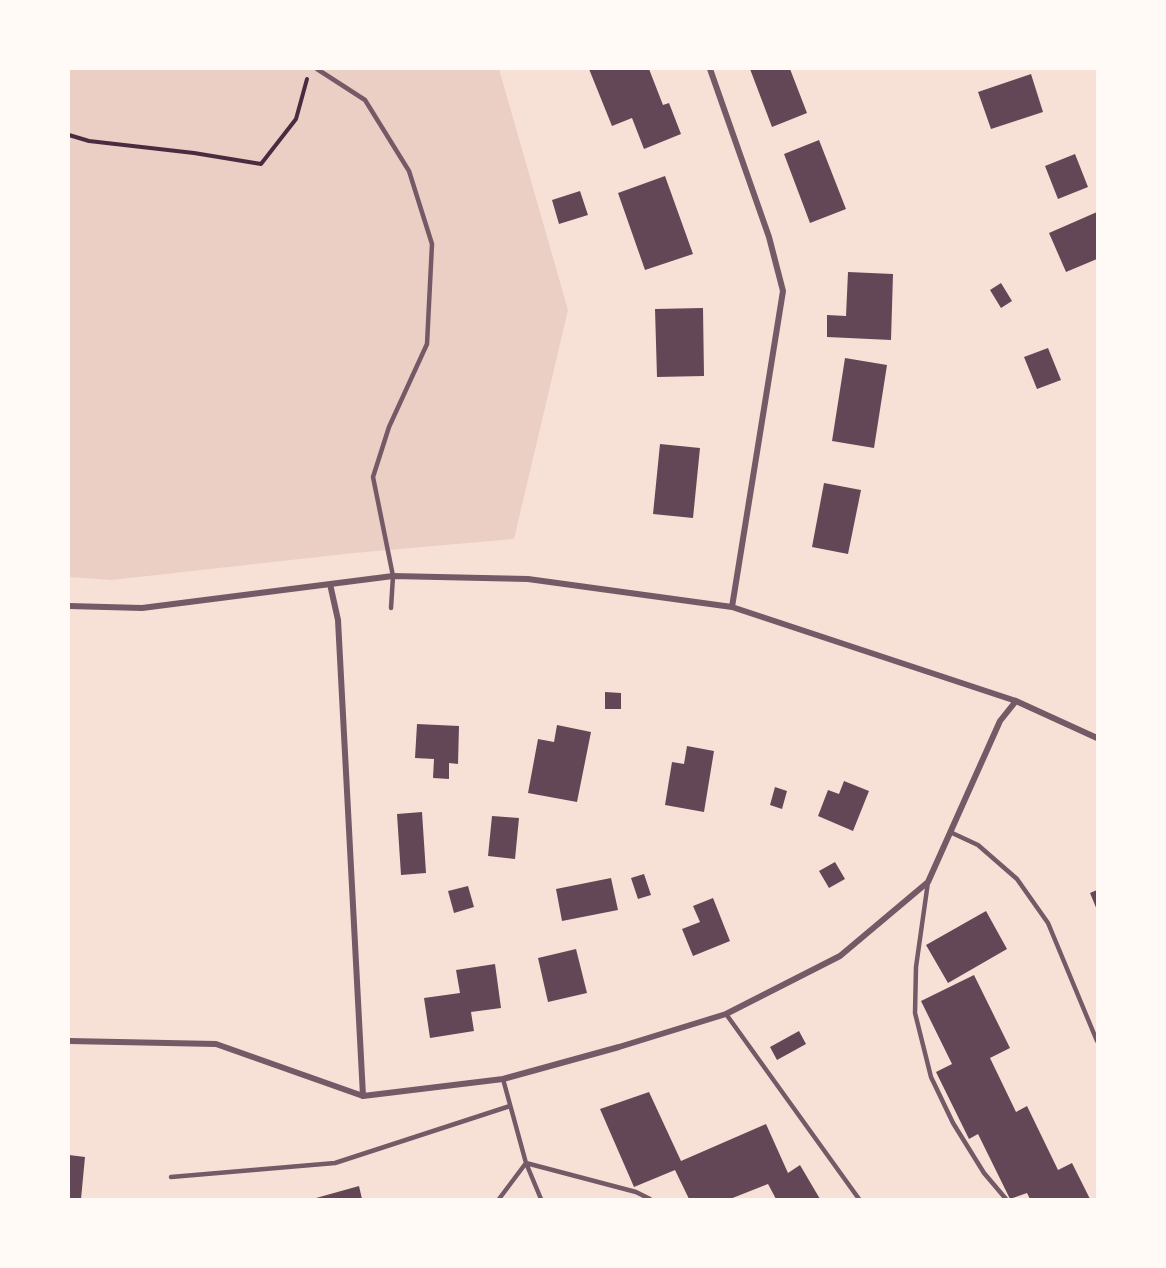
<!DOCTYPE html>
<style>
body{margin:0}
#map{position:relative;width:1166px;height:1268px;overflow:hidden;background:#f7e1d7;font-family:Quicksand,sans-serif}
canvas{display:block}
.frame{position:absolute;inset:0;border:70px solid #fffaf5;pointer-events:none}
</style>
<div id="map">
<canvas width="1166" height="1268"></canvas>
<div class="frame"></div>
</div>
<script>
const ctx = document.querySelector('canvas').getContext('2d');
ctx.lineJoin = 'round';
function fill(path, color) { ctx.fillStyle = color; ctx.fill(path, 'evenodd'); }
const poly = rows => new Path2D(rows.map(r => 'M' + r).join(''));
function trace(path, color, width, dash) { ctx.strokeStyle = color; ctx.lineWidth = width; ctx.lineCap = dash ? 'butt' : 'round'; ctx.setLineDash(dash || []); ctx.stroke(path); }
const green = poly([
 [69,69,499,69,568,310,514,539,354,553,112,580,69,577]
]);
const building = poly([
 [589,69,649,69,663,105,669,103,681,134,644,149,632,118,612,126],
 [750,69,790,69,807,113,772,127],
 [1031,74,1043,112,991,129,978,92],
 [819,140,846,209,810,223,784,154],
 [1075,154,1088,187,1058,199,1045,166],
 [665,176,693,254,645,270,618,193],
 [580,191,588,215,559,224,552,200],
 [1097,212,1097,259,1066,272,1049,233],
 [848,272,893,274,891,340,827,337,827,315,846,316],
 [1001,283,1012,301,1001,308,990,290],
 [703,308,704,376,657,377,655,309],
 [1048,348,1061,380,1037,389,1024,357],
 [845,358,887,365,874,448,832,441],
 [660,444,700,448,693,518,653,514],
 [824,483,861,490,848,554,812,547],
 [605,692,621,693,621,709,605,709],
 [417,724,459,726,458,764,449,763,449,779,433,778,434,759,415,758],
 [557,725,591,732,577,802,528,793,538,739,554,742],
 [687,746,714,751,704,812,665,805,672,762,684,764],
 [844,781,869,791,853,831,818,816,828,790,839,794],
 [775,787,787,791,782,809,770,805],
 [422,812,426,873,401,875,397,814],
 [492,816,519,818,515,859,488,856],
 [835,862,845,879,829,888,819,871],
 [644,874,651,895,638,899,631,878],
 [611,878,618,910,562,921,556,889],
 [468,886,474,907,454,913,448,891],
 [1097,890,1097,910,1090,893],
 [713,898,730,941,693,956,682,929,700,922,693,906],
 [986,911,1007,949,948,983,926,945],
 [576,949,587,993,548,1002,538,958],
 [495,964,501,1008,471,1012,474,1031,430,1038,424,998,460,993,456,970],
 [974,975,1010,1048,990,1058,1016,1112,1027,1106,1058,1170,1072,1163,1090,1199,1030,1199,1027,1193,1010,1199,978,1134,969,1139,936,1072,952,1064,921,1001],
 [799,1031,806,1044,777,1060,770,1047],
 [649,1092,681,1161,766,1124,788,1173,800,1165,820,1199,776,1199,768,1184,730,1199,689,1199,675,1170,634,1187,600,1109],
 [69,1155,85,1157,81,1199,69,1199],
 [359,1186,362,1199,316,1199,316,1198]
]);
const path = poly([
 [69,135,89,141,194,153,261,164,296,119,307,79]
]);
const service = poly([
 [317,69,365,100,409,171,432,244,427,344,389,427,373,477,393,576,391,608],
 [950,832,978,845,1017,879,1048,923,1097,1041],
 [928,882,916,967,915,1013,931,1077,953,1123,984,1173,1006,1199],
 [726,1014,859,1199],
 [503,1079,526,1163,541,1199],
 [171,1177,335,1163,510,1106],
 [499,1199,526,1163,636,1192,650,1199]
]);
const minor = poly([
 [710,69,769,237,783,291,732,607],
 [330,584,338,620,363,1096],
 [69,606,142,608,393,576,528,579,732,607,1016,701,1097,738],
 [69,1041,216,1044,363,1096,503,1079,619,1047,726,1014,840,956,928,882,1000,721,1016,701]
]);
fill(green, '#ebcfc5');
fill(building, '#644757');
trace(path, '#4a2c40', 4);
trace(service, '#755966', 4.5);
trace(minor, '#755966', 6);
</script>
